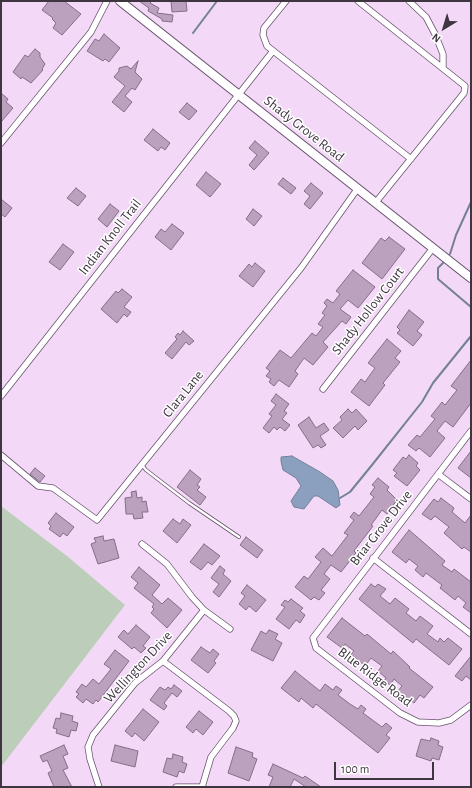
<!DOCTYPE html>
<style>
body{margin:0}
#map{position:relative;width:472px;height:788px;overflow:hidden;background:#f3d9f7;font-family:"Alegreya Sans",sans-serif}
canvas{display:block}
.frame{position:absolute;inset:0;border:2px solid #3f3541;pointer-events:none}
.north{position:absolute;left:424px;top:8px;width:40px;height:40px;-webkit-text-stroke:3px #fff;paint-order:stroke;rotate:218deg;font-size:11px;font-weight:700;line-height:16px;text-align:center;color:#3f3541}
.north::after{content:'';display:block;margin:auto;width:14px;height:18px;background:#3f3541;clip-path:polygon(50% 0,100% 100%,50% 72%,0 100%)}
.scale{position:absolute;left:334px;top:762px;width:100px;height:18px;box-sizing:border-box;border:2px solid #3f3541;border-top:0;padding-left:5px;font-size:12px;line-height:14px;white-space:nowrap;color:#3f3541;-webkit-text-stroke:3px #fff;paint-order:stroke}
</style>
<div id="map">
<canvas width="472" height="788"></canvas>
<div class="frame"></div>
<div class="north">N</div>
<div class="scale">100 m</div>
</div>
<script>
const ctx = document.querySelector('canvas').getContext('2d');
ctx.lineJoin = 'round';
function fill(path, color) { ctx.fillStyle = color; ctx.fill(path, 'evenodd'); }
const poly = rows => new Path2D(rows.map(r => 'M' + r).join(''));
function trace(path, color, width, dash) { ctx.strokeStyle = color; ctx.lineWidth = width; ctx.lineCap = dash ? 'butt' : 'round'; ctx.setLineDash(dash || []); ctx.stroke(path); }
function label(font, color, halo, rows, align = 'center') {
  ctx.font = font + ' "Alegreya Sans",sans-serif'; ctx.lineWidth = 3; ctx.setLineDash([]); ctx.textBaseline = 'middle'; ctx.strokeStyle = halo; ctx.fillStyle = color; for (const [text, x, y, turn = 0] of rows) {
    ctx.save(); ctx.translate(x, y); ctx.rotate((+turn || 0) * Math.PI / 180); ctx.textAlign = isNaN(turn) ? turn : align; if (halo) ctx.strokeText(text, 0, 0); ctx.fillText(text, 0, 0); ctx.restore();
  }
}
const green = poly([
 [1,506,67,556,125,605,1,767]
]);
const water = poly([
 [292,456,320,472,333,481,338,490,340,505,336,508,318,496,314,496,304,509,294,507,291,501,301,486,296,478,283,470,281,461,281,457,292,456]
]);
const stream = poly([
 [193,33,217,1],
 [450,254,456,235,471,202],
 [443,263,438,268,438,279,471,307],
 [340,498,350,492,372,465,422,402,433,383,471,336]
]);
const building = poly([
 [49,1,64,1,81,14,62,35,53,28,56,23,52,19,53,18,42,10,49,1],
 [139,1,152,1,150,3,159,8,157,13,173,15,172,22,162,21,162,19,148,11,149,8,139,1],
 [171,1,186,1,187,11,172,12,171,1],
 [104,34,120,48,109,62,105,59,103,61,87,51,95,39,99,41,104,34],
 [35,49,40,53,40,57,45,64,42,69,43,70,31,83,22,77,21,79,13,72,25,55,28,57,35,49],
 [138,61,135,72,142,79,135,90,132,88,125,96,132,102,124,112,112,102,125,86,114,77,119,71,119,68,127,66,131,69,138,61],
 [1,93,8,99,6,102,13,108,1,122,1,93],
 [187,103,197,111,189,120,179,112,187,103],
 [153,129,170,143,165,150,161,147,158,151,144,140,153,129],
 [255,141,269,153,254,170,249,165,257,155,249,148,255,141],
 [206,172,221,184,210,197,196,185,206,172],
 [283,178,296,188,291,194,278,184,283,178],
 [311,183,323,193,310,209,304,204,310,196,304,191,311,183],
 [76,188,86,196,78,206,67,198,76,188],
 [1,199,12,208,5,217,1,214,1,199],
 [110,204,119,211,107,227,98,219,110,204],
 [253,209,262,216,254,226,246,219,253,209],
 [172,224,184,233,171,250,155,237,161,229,165,232,172,224],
 [389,237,405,249,382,279,362,263,381,238,385,241,389,237],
 [63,244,74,252,60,270,49,262,63,244],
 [255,263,265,271,253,287,239,276,249,264,252,267,255,263],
 [353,270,375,287,358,308,348,300,340,309,351,317,346,324,342,321,323,342,328,347,313,365,304,358,295,371,298,374,289,387,279,380,274,386,269,382,271,379,266,376,270,371,266,368,280,350,291,358,312,333,316,336,323,327,318,324,325,315,322,313,327,306,324,303,327,299,333,303,340,294,336,291,353,270],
 [122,289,132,297,124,307,131,312,127,317,124,314,117,323,101,309,116,291,118,293,122,289],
 [409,310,424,322,417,331,422,335,413,346,397,333,400,330,397,327,409,310],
 [183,331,194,341,189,345,186,342,172,359,165,353,177,339,175,337,178,333,180,335,183,331],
 [387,339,401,351,395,358,400,362,383,383,385,385,369,406,351,392,361,379,365,382,375,368,368,363,387,339],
 [471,360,471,403,453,427,445,421,437,431,445,438,430,457,419,448,416,451,408,445,417,435,420,437,435,419,431,416,442,402,445,405,457,390,451,386,471,360],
 [276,394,289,404,284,411,287,413,282,419,290,425,285,431,280,427,277,430,274,427,269,433,263,428,272,416,269,414,276,405,271,401,276,394],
 [348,409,352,413,356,409,367,421,358,430,355,426,343,438,333,428,342,420,340,417,348,409],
 [309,417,316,428,324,423,329,430,320,436,326,445,321,448,318,445,313,448,298,425,309,417],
 [471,451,471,478,458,468,471,451],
 [409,455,418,463,416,466,420,470,407,486,394,476,397,473,393,470,403,457,406,459,409,455],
 [35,468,45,476,40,482,30,474,35,468],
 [190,470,201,479,197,485,200,487,197,490,206,497,200,505,177,487,190,470],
 [378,478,389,487,387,490,397,500,387,514,382,510,374,521,371,525,373,526,354,551,356,553,341,572,331,565,324,574,330,579,321,590,325,593,319,600,314,597,311,600,295,587,304,576,308,579,321,562,315,557,323,548,332,556,348,535,344,533,354,520,350,517,354,512,359,516,374,497,370,494,375,487,372,485,378,478],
 [136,491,137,498,142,497,142,502,146,501,148,512,142,512,143,518,134,519,133,514,126,514,125,498,132,497,131,492,136,491],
 [441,498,454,508,452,512,465,523,471,515,471,552,464,547,462,549,444,533,449,527,435,516,431,520,422,514,434,499,438,502,441,498],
 [56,513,74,527,67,536,63,533,60,537,49,529,51,526,48,523,56,513],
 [173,519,180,524,183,519,191,525,177,543,163,531,173,519],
 [409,530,445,561,442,565,452,572,454,569,471,582,471,613,463,607,466,603,458,596,455,600,440,588,442,585,426,573,423,577,415,570,418,566,409,559,406,563,392,552,409,530],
 [103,536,104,541,114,539,119,558,98,564,91,544,96,542,94,538,103,536],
 [246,537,263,550,257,558,240,545,246,537],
 [204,544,220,556,212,565,208,562,201,570,190,562,204,544],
 [220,566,225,570,223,574,231,581,219,597,213,592,219,584,211,578,220,566],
 [139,567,160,585,152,595,162,604,168,598,182,610,167,628,151,613,154,609,152,607,154,604,134,588,138,583,131,577,139,567],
 [371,584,375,587,378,584,386,589,380,596,390,604,395,598,409,609,406,613,416,621,420,616,433,626,427,634,438,642,440,638,444,642,448,638,462,649,449,665,416,639,413,643,359,599,371,584],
 [247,585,266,600,256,612,249,606,246,610,239,604,245,596,241,593,247,585],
 [291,599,303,608,300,611,305,615,300,623,296,620,289,629,276,619,285,607,281,605,285,600,288,602,291,599],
 [342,618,365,636,367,634,391,654,393,651,410,667,409,668,433,687,424,698,420,695,414,703,398,691,402,686,394,679,390,685,384,681,386,678,378,671,382,666,371,658,365,666,351,654,354,651,345,644,342,648,327,637,342,618],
 [136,625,150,637,143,646,146,648,141,653,134,647,132,649,118,637,124,630,128,634,136,625],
 [269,630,278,634,275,639,282,643,273,661,251,650,261,631,266,634,269,630],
 [201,647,210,653,213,649,219,654,214,661,216,663,208,673,191,660,201,647],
 [115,650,129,661,98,702,96,700,93,704,86,699,83,703,76,697,79,694,76,692,82,684,86,687,93,679,99,684,111,669,104,664,115,650],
 [471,656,471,680,466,676,462,681,455,676,471,656],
 [295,671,320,691,325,684,333,690,336,686,342,690,338,695,350,704,358,709,361,705,366,709,363,713,382,727,386,723,392,728,386,735,390,738,378,753,316,704,313,708,301,698,299,702,281,688,295,671],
 [174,685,182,691,177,697,172,693,164,703,167,706,164,710,150,700,160,687,165,690,168,687,171,689,174,685],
 [143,709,159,722,144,741,135,733,132,737,125,731,143,709],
 [199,711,213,722,203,735,196,729,193,733,186,727,199,711],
 [61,713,73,716,72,721,78,723,76,731,71,730,69,737,56,733,57,729,53,728,56,718,60,719,61,713],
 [431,738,439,741,438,745,443,747,439,760,432,758,431,761,416,756,421,739,430,741,431,738],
 [64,745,68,754,63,756,68,768,63,770,72,787,54,787,48,773,52,771,47,760,43,762,40,756,64,745],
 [115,745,138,751,135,767,111,761,115,745],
 [236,747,253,753,252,757,257,759,249,781,228,773,236,747],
 [173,754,183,757,182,762,187,764,184,773,179,771,177,777,163,772,167,758,172,759,173,754],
 [273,764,303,778,305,776,321,787,306,787,294,779,290,787,269,787,273,777,268,775,273,764]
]);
const lane = poly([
 [142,465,146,470,189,503,239,537]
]);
const street = poly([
 [286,1,264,28,263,35,267,46,411,159],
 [358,1,465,86,464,93,460,98,376,202],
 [409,1,426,17,435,34,443,54,443,67],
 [1,143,91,32,107,1],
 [323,389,433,248],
 [1,396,273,51],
 [471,431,313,638,316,648,400,713,418,722,439,723,451,720,471,705],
 [1,455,38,486,53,488,97,520,301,268,358,188],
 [438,474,471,499],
 [142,544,167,564,192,597,204,610,230,629],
 [373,558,471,634],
 [163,661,229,711,234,716,236,721,233,728,211,757,202,787],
 [99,787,90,759,88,747,93,735,135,683,163,661,204,610],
 [176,787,203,787]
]);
const secondary = poly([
 [120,1,471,278]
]);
const streetNames = [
 ["Shady Grove Road",304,129,38],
 ["Indian Knoll Trail",110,237,-52],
 ["Shady Hollow Court",368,311,-52],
 ["Clara Lane",183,394,-51],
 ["Briar Grove Drive",381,528,-52],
 ["Wellington Drive",138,667,-47],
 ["Blue Ridge Road",375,677,37]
];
fill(green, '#bcceba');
fill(water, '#8aa0be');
trace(water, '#748098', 1);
trace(stream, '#748098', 2);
fill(building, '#bba1be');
trace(building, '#856d88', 1);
trace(lane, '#67516b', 4);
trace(street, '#67516b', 7);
trace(secondary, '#67516b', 10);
trace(lane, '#fff', 2.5);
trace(street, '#fff', 5.5);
trace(secondary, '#fff', 8);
label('14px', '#3f3541', '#fff', streetNames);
</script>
